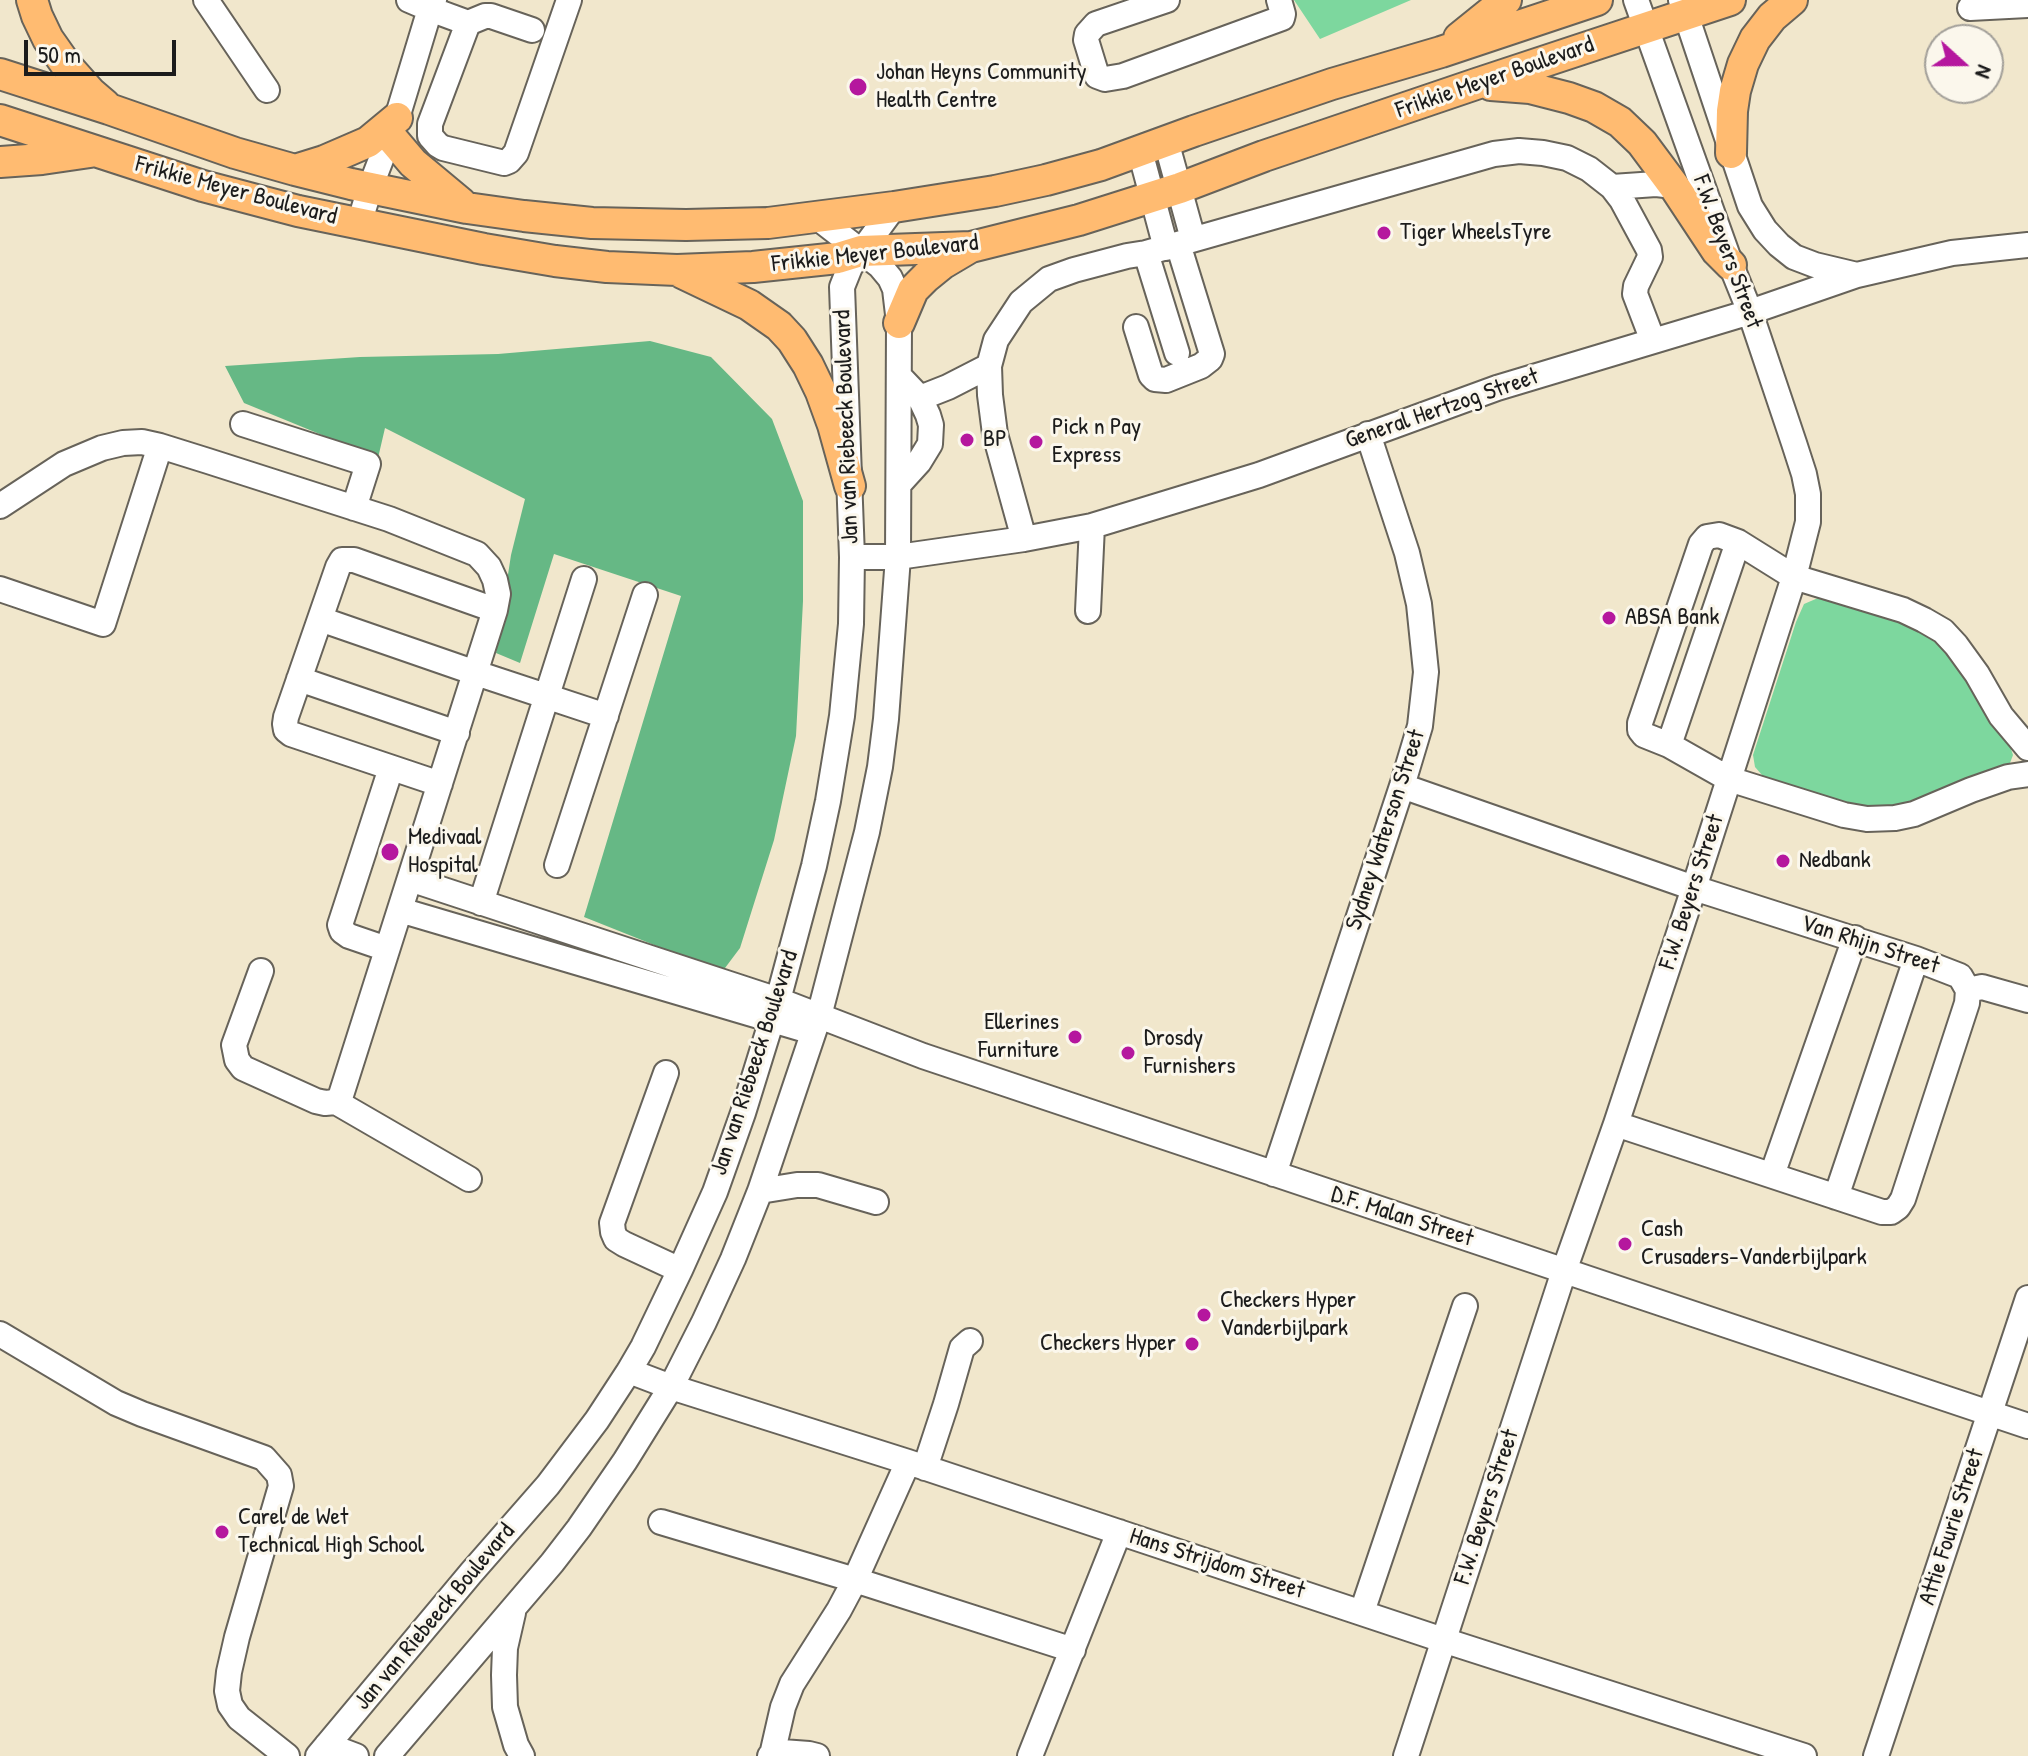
<!DOCTYPE html>
<style>
body{margin:0}
#map{position:relative;width:2028px;height:1756px;overflow:hidden;background:#f1e7cc;font-family:"Patrick Hand",sans-serif}
canvas{display:block}
.north{position:absolute;left:1924px;top:24px;width:80px;height:80px;box-sizing:border-box;background:#fbf7ec;border:2px solid #a29f99;border-radius:50%;rotate:111deg;font-size:22px;font-weight:700;line-height:32px;text-align:center;color:#1c1c1c}
.north::after{content:'';display:block;margin:auto;width:28px;height:36px;background:#b5179e;clip-path:polygon(50% 0,100% 100%,50% 72%,0 100%)}
.scale{position:absolute;left:24px;top:40px;width:152px;height:36px;box-sizing:border-box;border:4px solid #1c1c1c;border-top:0;padding-left:10px;font-size:24px;line-height:28px;white-space:nowrap;color:#1c1c1c;-webkit-text-stroke:6px #fbf7ec;paint-order:stroke}
</style>
<div id="map">
<canvas width="2028" height="1756"></canvas>
<div class="north">N</div>
<div class="scale">50 m</div>
</div>
<script>
const ctx = document.querySelector('canvas').getContext('2d');
ctx.lineJoin = 'round';
function fill(path, color) { ctx.fillStyle = color; ctx.fill(path, 'evenodd'); }
const poly = rows => new Path2D(rows.map(r => 'M' + r).join(''));
function trace(path, color, width, dash) { ctx.strokeStyle = color; ctx.lineWidth = width; ctx.lineCap = dash ? 'butt' : 'round'; ctx.setLineDash(dash || []); ctx.stroke(path); }
function label(font, color, halo, rows, align = 'center') {
  ctx.font = font + ' "Patrick Hand",sans-serif'; ctx.lineWidth = 6; ctx.setLineDash([]); ctx.textBaseline = 'middle'; ctx.strokeStyle = halo; ctx.fillStyle = color; for (const [text, x, y, turn = 0] of rows) {
    ctx.save(); ctx.translate(x, y); ctx.rotate((+turn || 0) * Math.PI / 180); ctx.textAlign = isNaN(turn) ? turn : align; if (halo) ctx.strokeText(text, 0, 0); ctx.fillText(text, 0, 0); ctx.restore();
  }
}
const green = poly([
 [1294,0,1411,0,1320,39],
 [1818,598,1836,599,1921,627,1951,649,2000,735,2010,746,2013,755,2010,763,1998,769,1979,773,1942,792,1910,806,1863,812,1771,783,1762,775,1755,767,1753,755,1796,622,1804,604]
]);
const forest = poly([
 [650,341,711,357,772,419,803,501,803,601,796,736,774,840,740,948,722,972,584,917,681,596,554,554,520,663,496,653,511,555,525,499,385,428,378,458,244,403,225,366,360,357,498,354]
]);
const minor = poly([
 [206,0,267,90],
 [434,0,430,9,468,23,430,124,430,136,438,145,443,148,504,163,509,161,516,153,569,0],
 [1167,0,1096,24,1087,34,1086,40,1097,76,1105,79,1123,76,1282,18,1283,14,1279,0],
 [1681,0,1750,206,1765,230,1779,245,1794,257,1815,265,1857,275],
 [1970,8,2028,5],
 [468,23,485,16,491,16,532,30],
 [1166,141,1193,239],
 [1140,151,1166,248],
 [1612,187,1656,184,1674,186],
 [359,224,370,188,397,118,430,9,409,0],
 [1146,253,1177,353],
 [1136,327,1151,375,1155,379,1166,380,1201,366,1210,359,1212,354,1178,244],
 [920,398,948,387,989,366],
 [243,424,368,464,354,508],
 [899,484,919,462,930,444,931,425,928,415,920,398,899,376],
 [0,506,64,464,102,448,123,443,142,442,160,446,208,461,389,519,477,554,489,567,495,580,498,594,495,610,341,1095,336,1102,325,1103,316,1101,243,1068,237,1060,234,1045,261,971],
 [1024,539,995,434,990,395,989,366,996,340,1021,302,1049,279,1074,270,1127,256,1146,253,1494,154,1519,151,1543,153,1567,158,1589,169,1612,187,1622,200,1649,250,1650,257,1636,286,1635,294,1653,341],
 [852,557,898,557,1024,539,1092,526,1259,475,1497,388,1750,312,1857,275,1952,253,2028,245],
 [0,589,103,624,160,446],
 [1088,611,1092,526],
 [320,619,476,673,606,716],
 [299,679,457,733],
 [1669,745,1738,542],
 [2028,748,2001,716,1977,674,1956,645,1943,631,1924,620,1903,610,1794,577,1738,542,1719,535,1707,537,1701,544,1640,723,1640,730,1644,735,1669,745,1729,779,1844,815,1867,819,1895,818,1914,814,1971,790,2008,777,2028,774],
 [440,784,291,734,286,730,285,724,286,717,338,567,342,560,354,560,495,610],
 [1402,786,1694,888,1916,959,1960,976,1968,990,1967,1003,1903,1199,1898,1207,1891,1212,1882,1212,1616,1124],
 [557,865,645,595],
 [410,879,714,979,778,1000,923,1056,2028,1426],
 [481,903,584,579],
 [400,910,813,1032],
 [387,949,349,936,342,931,340,925,391,768],
 [1968,990,1982,987,2028,1000],
 [666,1073,612,1223,613,1232,616,1239,624,1244,680,1270],
 [336,1102,469,1179],
 [1274,1174,1402,786,1420,726,1426,672,1419,604,1407,553,1368,434],
 [1772,1175,1855,938],
 [760,1191,797,1185,818,1185,876,1202],
 [1836,1197,1916,959],
 [0,1334,116,1403,142,1414,264,1458,279,1475,281,1486,237,1637,229,1672,227,1691,230,1705,239,1718,287,1756],
 [629,1371,671,1387,908,1462,1443,1640,1804,1756],
 [925,1468,946,1404,962,1348,970,1341],
 [661,1522,855,1580,1073,1650],
 [1362,1612,1465,1306],
 [513,1613,505,1648,504,1675,505,1707,516,1745,522,1756],
 [327,1745,356,1756],
 [772,1755,783,1707,792,1684,839,1610,855,1580,908,1462],
 [318,1756,471,1573,548,1485,597,1420,629,1371,643,1347,680,1270,715,1192,743,1113,778,1000,814,866,828,801,842,716,851,624,852,557,842,287,850,267,894,207],
 [387,1756,552,1563,579,1528,625,1461,671,1387,704,1322,733,1259,760,1191,819,1016,867,832,880,767,886,719,898,557,899,323,895,289,890,278,880,266,818,218],
 [770,1756,782,1752,809,1754,817,1756],
 [1030,1756,1119,1532],
 [1406,1756,1564,1271,1616,1124,1694,888,1794,577,1808,522,1808,494,1804,474,1794,443,1750,312,1731,265,1636,0],
 [1876,1756,2028,1298]
]);
const major = poly([
 [32,0,37,16,48,39,67,66,91,93,105,105],
 [1459,38,1506,0],
 [0,74,109,109,235,153,295,170,351,184,467,208,524,216,592,223,686,225,768,223,894,207,995,191,1046,180,1101,165,1194,131,1332,84,1441,52,1597,0],
 [1491,85,1530,88,1569,98,1594,107,1620,122,1642,143,1674,186,1717,251,1731,265],
 [0,120,203,186,298,211,484,249,555,261,607,267,677,270,753,267,838,258,861,251,971,247,1079,220,1180,188,1264,156,1476,84,1730,0],
 [390,136,413,163,461,203],
 [1731,153,1732,111,1735,91,1743,64,1755,39,1772,17,1792,0],
 [0,162,42,159,90,152],
 [295,170,324,161,368,142,397,118],
 [682,273,749,305,779,326,792,340,808,365,821,392,833,425,850,486],
 [899,323,913,290,926,277,942,264,969,248]
]);
const markers = [
 [858,87,10,"#b5179e"],
 [1384,233,8,"#b5179e"],
 [967,440,8,"#b5179e"],
 [1036,442,8,"#b5179e"],
 [1609,618,8,"#b5179e"],
 [390,852,10,"#b5179e"],
 [1783,861,8,"#b5179e"],
 [1075,1037,8,"#b5179e"],
 [1128,1053,8,"#b5179e"],
 [1625,1244,8,"#b5179e"],
 [1204,1315,8,"#b5179e"],
 [1192,1344,8,"#b5179e"],
 [222,1532,8,"#b5179e"]
];
const poiNames = [
 ["Johan Heyns Community",876,73],
 ["Health Centre",876,101],
 ["Tiger WheelsTyre",1400,233],
 ["Pick n Pay",1052,428],
 ["Express",1052,456],
 ["BP",983,440],
 ["ABSA Bank",1625,618],
 ["Medivaal",408,838],
 ["Hospital",408,866],
 ["Nedbank",1799,861],
 ["Ellerines",1059,1023,"right"],
 ["Furniture",1059,1051,"right"],
 ["Drosdy",1144,1039],
 ["Furnishers",1144,1067],
 ["Cash",1641,1230],
 ["Crusaders-Vanderbijlpark",1641,1258],
 ["Checkers Hyper",1220,1301],
 ["Vanderbijlpark",1220,1329],
 ["Checkers Hyper",1176,1344,"right"],
 ["Carel de Wet",238,1518],
 ["Technical High School",238,1546]
];
const streetNames = [
 ["Frikkie Meyer Boulevard",1495,78,-19],
 ["Frikkie Meyer Boulevard",236,191,15],
 ["F.W. Beyers Street",1727,252,70],
 ["Frikkie Meyer Boulevard",875,254,-6],
 ["General Hertzog Street",1442,409,-19],
 ["Jan van Riebeeck Boulevard",847,427,-92],
 ["Sydney Waterson Street",1386,830,-72],
 ["F.W. Beyers Street",1692,892,-72],
 ["Van Rhijn Street",1870,945,18],
 ["Jan van Riebeeck Boulevard",755,1063,-72],
 ["D.F. Malan Street",1402,1217,18],
 ["F.W. Beyers Street",1487,1507,-72],
 ["Attie Fourie Street",1952,1527,-72],
 ["Hans Strijdom Street",1217,1564,18],
 ["Jan van Riebeeck Boulevard",435,1617,-50]
];
fill(green, '#7dd79e');
fill(forest, '#66b885');
trace(minor, '#67635a', 28);
trace(major, '#67635a', 34);
trace(minor, '#fff', 24);
trace(major, '#ffbb71', 30);
for (const [x, y, r, color] of markers) { const dot = new Path2D(); dot.arc(x, y, r, 0, 2 * Math.PI); ctx.fillStyle = color; ctx.fill(dot); trace(dot, '#fbf7ec', 3); }
label('24px', '#1c1c1c', '#fbf7ec', poiNames, 'left');
label('24px', '#1c1c1c', '#fbf7ec', streetNames);
</script>
